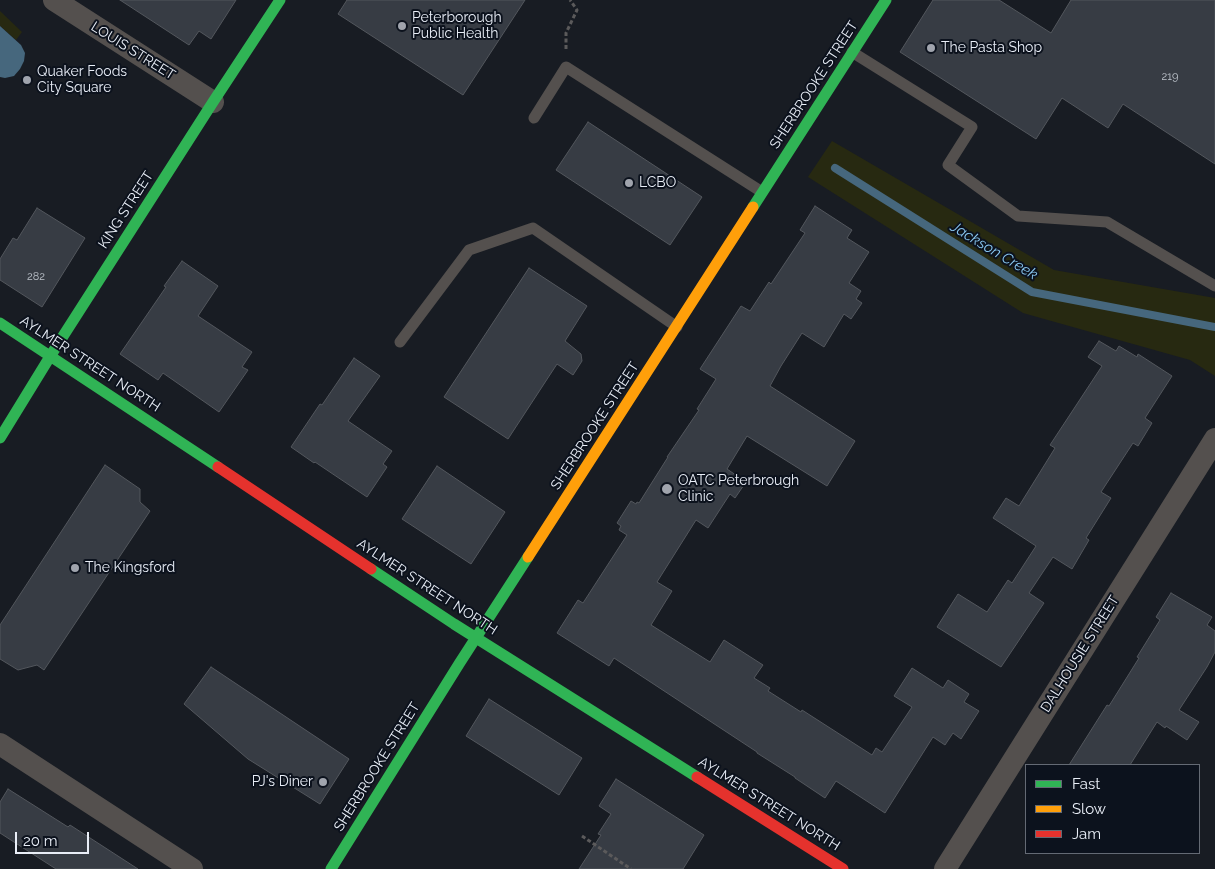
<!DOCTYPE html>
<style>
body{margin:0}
#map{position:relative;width:1215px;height:869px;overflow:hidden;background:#181c23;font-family:Raleway,sans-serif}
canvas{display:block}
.legend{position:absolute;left:1025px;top:764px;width:175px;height:90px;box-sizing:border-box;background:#0c121d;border:1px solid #646a74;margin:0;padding:6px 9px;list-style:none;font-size:15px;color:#e9eef7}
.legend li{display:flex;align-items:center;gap:10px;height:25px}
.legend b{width:25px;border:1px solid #646a74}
.scale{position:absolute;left:15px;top:832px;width:74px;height:22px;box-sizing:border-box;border:2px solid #e9eef7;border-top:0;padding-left:6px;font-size:15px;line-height:18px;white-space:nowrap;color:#e9eef7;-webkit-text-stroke:4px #0c121d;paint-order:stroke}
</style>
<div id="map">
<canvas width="1215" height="869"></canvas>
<ul class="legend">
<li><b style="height:6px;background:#30b455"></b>Fast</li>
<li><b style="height:6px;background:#ff9f0a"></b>Slow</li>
<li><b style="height:6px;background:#e5322d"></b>Jam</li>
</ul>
<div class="scale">20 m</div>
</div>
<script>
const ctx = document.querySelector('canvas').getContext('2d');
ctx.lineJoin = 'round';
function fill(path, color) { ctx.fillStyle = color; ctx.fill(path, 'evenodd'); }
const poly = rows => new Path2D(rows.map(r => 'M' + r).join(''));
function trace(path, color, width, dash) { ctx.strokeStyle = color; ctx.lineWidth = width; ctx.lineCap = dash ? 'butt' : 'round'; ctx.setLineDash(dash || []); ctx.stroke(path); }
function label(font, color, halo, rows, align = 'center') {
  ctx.font = font + ' Raleway,sans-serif'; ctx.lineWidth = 4; ctx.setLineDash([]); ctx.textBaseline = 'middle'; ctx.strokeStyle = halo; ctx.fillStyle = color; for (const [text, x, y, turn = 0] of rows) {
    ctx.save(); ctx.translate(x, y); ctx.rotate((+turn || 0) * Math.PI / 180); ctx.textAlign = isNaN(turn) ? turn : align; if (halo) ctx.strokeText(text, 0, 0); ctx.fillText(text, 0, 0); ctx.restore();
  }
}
const green = poly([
 [0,11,22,32,16,40,0,26],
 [832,141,1054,270,1215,298,1215,376,1190,360,1023,313,808,177]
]);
const water = poly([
 [0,26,21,45,25,53,24,61,20,69,14,76,5,78,0,77]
]);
const stream = poly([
 [835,168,1032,292,1215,327]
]);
const building = poly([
 [120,0,236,0,211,39,199,31,189,45,120,0],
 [347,0,525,0,463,95,338,14,347,0],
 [933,0,999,0,1051,33,1071,0,1215,0,1215,164,1123,104,1108,128,1062,98,1036,139,900,52,933,0],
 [588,122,702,197,670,245,556,170,588,122],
 [815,206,852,230,847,238,869,252,849,283,861,291,856,299,862,303,851,319,844,314,824,347,802,333,781,366,770,386,855,441,827,486,747,436,727,469,746,482,735,498,730,494,708,528,696,520,657,582,672,591,651,625,710,662,724,640,763,665,754,678,770,688,768,691,801,712,802,710,872,755,876,748,882,752,912,707,894,696,912,668,943,688,948,680,969,694,964,702,979,711,961,739,953,733,945,745,933,737,885,813,836,781,825,798,795,778,795,777,757,753,757,752,614,658,609,666,557,633,578,600,583,603,627,535,619,530,621,526,617,523,631,501,636,504,637,502,639,503,668,457,667,457,699,410,697,409,716,379,700,369,741,306,750,311,769,282,771,284,805,233,800,230,815,206],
 [37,208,85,238,42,307,0,280,0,259,13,238,17,240,37,208],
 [182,261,218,286,198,316,252,352,242,367,248,370,219,412,163,373,158,380,120,354,166,287,164,286,182,261],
 [529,268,587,306,565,341,581,354,582,361,573,375,557,364,508,439,444,397,529,268],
 [1099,341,1116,351,1119,346,1137,357,1138,354,1172,376,1145,418,1152,423,1138,446,1133,443,1101,492,1111,498,1086,538,1089,540,1072,569,1053,557,1029,593,1044,603,1001,667,937,627,958,594,987,612,1008,580,1012,583,1036,546,993,518,1006,498,1019,506,1055,448,1050,445,1102,366,1088,357,1099,341],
 [354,358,380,376,348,421,392,451,383,464,387,467,367,497,315,462,314,463,291,447,320,404,322,405,354,358],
 [105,465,140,489,140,502,150,511,44,670,37,665,18,670,0,659,0,625,105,465],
 [437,466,505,512,471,564,402,519,437,466],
 [1171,593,1212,617,1207,625,1215,631,1215,652,1207,667,1179,710,1199,722,1187,740,1166,726,1165,728,1157,722,1130,765,1069,765,1107,705,1109,706,1139,658,1137,657,1160,620,1156,617,1171,593],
 [211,667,349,759,320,804,248,759,184,704,211,667],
 [489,699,582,758,559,795,466,736,489,699],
 [616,779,704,835,683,869,579,869,601,835,598,834,611,814,599,806,616,779],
 [8,789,68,827,70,825,138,869,56,869,0,833,0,802,8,789]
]);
const path = poly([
 [566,49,566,33,577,10,570,0],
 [582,836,631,869]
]);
const lane = poly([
 [852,52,972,127,948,165,1018,216,1107,222,1215,286],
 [534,118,566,67,762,192],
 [400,342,469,250,533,228,677,327]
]);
const street = poly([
 [54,0,213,102],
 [0,744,192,869],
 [945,869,1215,439]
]);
const fast = poly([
 [753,207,886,0],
 [0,323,218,467],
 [0,438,51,355,213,102,280,0],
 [371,569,454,624,697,777],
 [331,869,459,664,528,557]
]);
const slow = poly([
 [528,557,753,207]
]);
const jam = poly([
 [218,467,371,569],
 [697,777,843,869]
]);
const markers = [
 [402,26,5,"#a0a4ad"],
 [931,48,5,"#a0a4ad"],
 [27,80,5,"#a0a4ad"],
 [629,183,5,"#a0a4ad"],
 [667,489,6,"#a0a4ad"],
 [75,568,5,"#a0a4ad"],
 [323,782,5,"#a0a4ad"]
];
const numberNames = [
 ["219",1170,77],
 ["282",36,277]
];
const poiNames = [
 ["Peterborough",412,18],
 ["Public Health",412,34],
 ["The Pasta Shop",941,48],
 ["Quaker Foods",37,72],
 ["City Square",37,88],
 ["LCBO",639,183],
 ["OATC Peterbrough",678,481],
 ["Clinic",678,497],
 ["The Kingsford",85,568],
 ["PJ's Diner",313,782,"right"]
];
const streetNames = [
 ["LOUIS STREET",133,51,32],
 ["SHERBROOKE STREET",814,85,-57],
 ["KING STREET",126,210,-57],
 ["AYLMER STREET NORTH",90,364,33],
 ["SHERBROOKE STREET",595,426,-57],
 ["AYLMER STREET NORTH",427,587,33],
 ["DALHOUSIE STREET",1080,654,-58],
 ["SHERBROOKE STREET",377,767,-58],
 ["AYLMER STREET NORTH",769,804,32]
];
const waterNames = [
 ["Jackson Creek",994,251,31]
];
fill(green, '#272911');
fill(water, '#46677d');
trace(stream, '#46677d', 8);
fill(building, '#373c44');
trace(building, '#53575d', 1);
trace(path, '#5b5a5b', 3, [4, 2.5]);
trace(lane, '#54504e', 11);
trace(street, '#54504e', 22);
trace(fast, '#30b455', 11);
trace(slow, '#ff9f0a', 11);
trace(jam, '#e5322d', 11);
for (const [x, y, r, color] of markers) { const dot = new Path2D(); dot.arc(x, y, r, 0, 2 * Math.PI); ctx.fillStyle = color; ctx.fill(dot); trace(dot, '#0c121d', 2); }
label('11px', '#bcc2ca', null, numberNames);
label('14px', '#e9eef7', '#0c121d', poiNames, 'left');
label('14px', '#e9eef7', '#0c121d', streetNames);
label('italic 15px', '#88c6ef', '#0c121d', waterNames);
</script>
